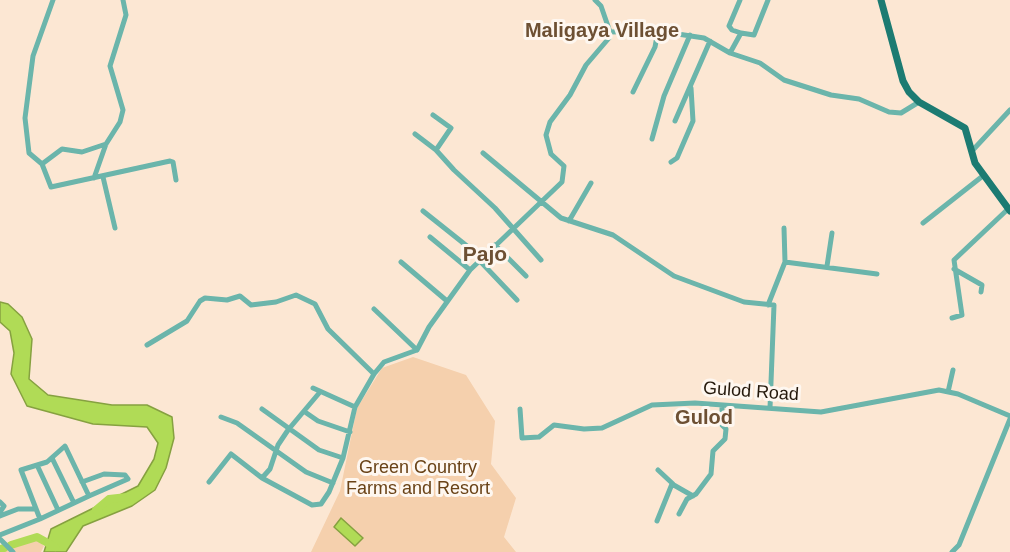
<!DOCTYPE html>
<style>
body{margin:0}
canvas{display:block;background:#fce7d3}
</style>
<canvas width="1010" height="552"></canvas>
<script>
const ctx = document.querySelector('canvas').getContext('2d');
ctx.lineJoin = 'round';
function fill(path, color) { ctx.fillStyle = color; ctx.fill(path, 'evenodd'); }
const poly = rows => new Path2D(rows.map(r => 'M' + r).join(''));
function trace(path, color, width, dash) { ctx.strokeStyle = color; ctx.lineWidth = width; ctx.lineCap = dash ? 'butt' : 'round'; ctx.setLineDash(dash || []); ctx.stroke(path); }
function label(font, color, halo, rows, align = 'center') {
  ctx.font = font + ' Helvetica,sans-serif'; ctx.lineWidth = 6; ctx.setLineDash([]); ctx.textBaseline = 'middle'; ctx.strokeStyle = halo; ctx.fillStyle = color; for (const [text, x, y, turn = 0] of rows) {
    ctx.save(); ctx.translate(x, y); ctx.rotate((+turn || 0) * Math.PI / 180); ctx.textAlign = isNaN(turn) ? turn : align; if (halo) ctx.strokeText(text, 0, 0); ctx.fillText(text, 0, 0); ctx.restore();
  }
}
const green = poly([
 [413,357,466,375,495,421,491,464,516,498,504,537,516,552,311,552,340,491,357,408,382,368],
 [37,539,44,546,41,552,0,552]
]);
const water = poly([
 [0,302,8,304,22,317,32,339,29,379,48,395,112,405,147,405,172,417,174,438,166,468,155,490,132,506,83,526,66,552,44,552,51,529,138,486,154,459,158,443,147,427,93,424,27,406,11,374,14,353,10,331,0,322,0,302],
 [341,518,363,538,355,546,334,527,341,518]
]);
const river = poly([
 [96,510,109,499,127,497],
 [11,545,37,537,55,547],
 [0,549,4,548]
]);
const minor = poly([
 [53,0,33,56,25,118,29,153,42,164,51,187,170,161,173,162,176,180],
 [740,0,729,26,732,30,741,33],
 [610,32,658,31,704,38,730,53,760,63,784,80,831,95,859,99,889,112,901,113,919,102],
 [730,53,741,33,754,35,768,0],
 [633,92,655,47,658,31],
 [433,115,451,128,436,150],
 [675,121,710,41],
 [415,134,436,150,454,170,495,208,541,260],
 [652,139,664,96,690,35],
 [972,151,1010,110],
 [483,153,561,218,613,235,674,276,744,302,774,305,770,408],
 [671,162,677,158,693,121,691,88],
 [42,164,62,149,82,152,106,144],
 [103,177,115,228],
 [94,178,106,144,120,122,123,110,110,66,126,15,123,0],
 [423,211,482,258],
 [569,221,591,183],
 [923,223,984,175],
 [784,228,785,262],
 [430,237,470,270],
 [495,245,526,276],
 [479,260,517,300],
 [401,262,447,301],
 [827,266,832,233],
 [954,269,982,285,981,292],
 [768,305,785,262,877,274],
 [374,309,417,350],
 [952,318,962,315,954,260,1008,209],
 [147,345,187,321,200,301,205,298,227,300,240,296,251,305,276,302,296,295,315,304,328,329,374,374],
 [313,388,355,407],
 [948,392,953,370],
 [262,409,319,450,343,458],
 [520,409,522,438,539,437,554,425,584,429,602,428,652,405,695,403,821,412,939,390,958,394,1010,416],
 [305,412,318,421,350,432],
 [221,417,237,423,306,472,333,483],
 [52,458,74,503],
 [37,465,58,510],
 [658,470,673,484],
 [262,478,312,505,321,504,329,492,343,458,355,407,374,374,384,362,417,350,429,327,470,270,562,182,564,166,551,154,546,135,550,122,570,95,586,65,609,38,610,32,601,6,595,0],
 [82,482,104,474,125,475,128,479,89,496],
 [209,482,231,454,262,478,270,469,278,445,288,430,320,392],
 [0,502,4,506,0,512],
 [679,514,687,499,696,494,711,474,713,451,725,439,726,429,722,425,722,405],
 [0,516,18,509,36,509],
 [657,521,672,484,693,496],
 [0,535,40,519,89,496,65,446,47,462,21,470,40,519],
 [0,539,13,552],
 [952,552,959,545,1010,419]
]);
const major = poly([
 [881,0,903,81,909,92,919,102,965,128,975,163,1010,211]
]);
const streetNames = [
 ["Gulod Road",751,392,4]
];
const parkNames = [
 ["Green Country",418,468],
 ["Farms and Resort",418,489]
];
const neighbourhoodNames = [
 ["Maligaya Village",602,31],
 ["Gulod",704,418]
];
const quarterNames = [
 ["Pajo",485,255]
];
fill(green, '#f5d0ad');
fill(water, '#b0db56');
trace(water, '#86a140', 1.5);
trace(river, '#b0db56', 8);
trace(minor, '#6bb5ab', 5);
trace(major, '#1c7b72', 7);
label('18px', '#25190c', '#fef7f0', streetNames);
label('18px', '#6a4317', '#fef7f0', parkNames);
label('bold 20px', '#6d5033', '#fef7f0', neighbourhoodNames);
label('bold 21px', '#6d5033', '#fef7f0', quarterNames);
</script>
